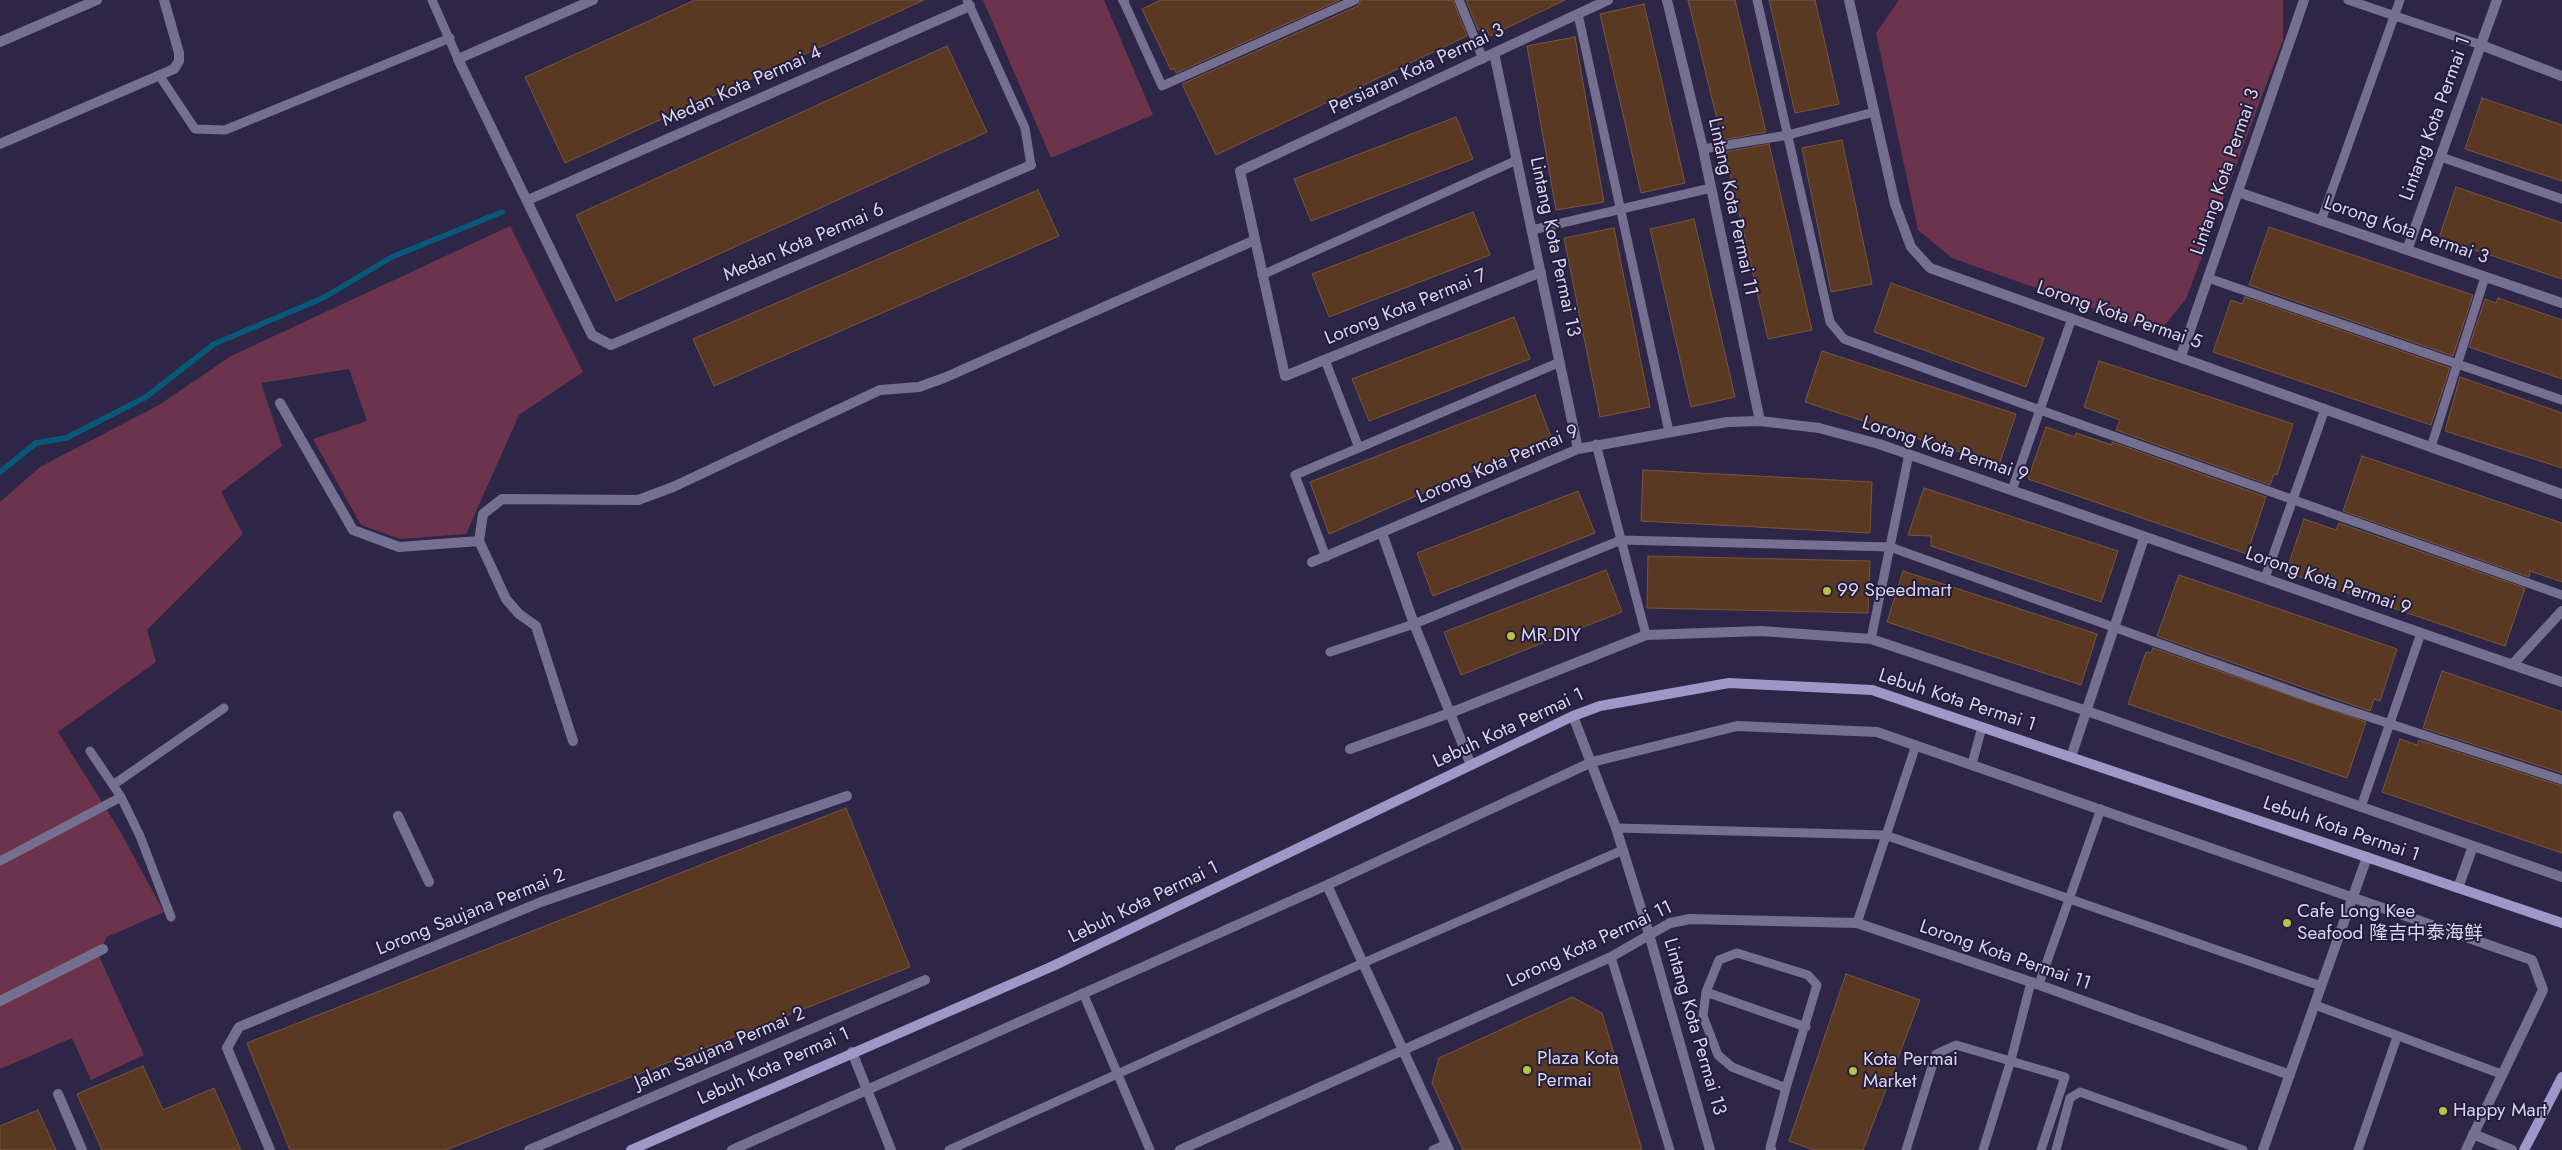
<!DOCTYPE html>
<meta charset="utf-8">
<style>
body{margin:0}
canvas{display:block;background:#2d2647}
</style>
<canvas width="2562" height="1150"></canvas>
<script>
const ctx = document.querySelector('canvas').getContext('2d');
ctx.lineJoin = 'round';
function fill(path, color) { ctx.fillStyle = color; ctx.fill(path, 'evenodd'); }
const poly = rows => new Path2D(rows.map(r => 'M' + r).join(''));
function trace(path, color, width, dash) { ctx.strokeStyle = color; ctx.lineWidth = width; ctx.lineCap = dash ? 'butt' : 'round'; ctx.setLineDash(dash || []); ctx.stroke(path); }
function label(font, color, halo, rows, align = 'center') {
  ctx.font = font + ' Jost,"Noto Sans SC",sans-serif'; ctx.lineWidth = 4; ctx.setLineDash([]); ctx.textBaseline = 'middle'; ctx.strokeStyle = halo; ctx.fillStyle = color; for (const [text, x, y, turn = 0] of rows) {
    ctx.save(); ctx.translate(x, y); ctx.rotate((+turn || 0) * Math.PI / 180); ctx.textAlign = isNaN(turn) ? turn : align; if (halo) ctx.strokeText(text, 0, 0); ctx.fillText(text, 0, 0); ctx.restore();
  }
}
const green = poly([
 [983,0,1104,0,1153,115,1051,158],
 [1899,0,2283,0,2283,40,2186,299,2159,332,1952,258,1918,230,1876,33],
 [510,226,583,372,519,415,466,534,400,539,361,525,313,439,367,421,349,369,261,383,282,446,221,492,243,534,147,630,156,662,58,732,120,831,164,912,107,937,98,954,144,1055,91,1080,72,1038,0,1069,0,502,40,467,159,405,231,356]
]);
const stream = poly([
 [0,472,36,443,66,438,146,397,214,344,323,298,392,257,502,212]
]);
const building = poly([
 [695,0,924,0,565,163,525,77,695,0],
 [1161,0,1340,0,1176,73,1174,68,1171,70,1142,9,1161,0],
 [1361,0,1453,0,1467,36,1216,155,1182,84,1358,6,1361,0],
 [1466,0,1565,0,1490,36,1485,27,1478,30,1466,0],
 [1688,0,1735,0,1766,132,1722,140,1688,0],
 [1769,0,1815,0,1839,104,1795,113,1769,0],
 [1644,4,1685,183,1641,193,1600,14,1644,4],
 [1575,37,1604,202,1556,210,1527,46,1575,37],
 [947,46,987,132,616,301,576,215,947,46],
 [2482,98,2562,125,2562,181,2465,149,2482,98],
 [1456,117,1473,159,1311,221,1294,179,1456,117],
 [1842,140,1872,284,1831,292,1802,148,1842,140],
 [1769,144,1812,330,1768,339,1725,152,1769,144],
 [2456,187,2562,223,2562,279,2439,238,2456,187],
 [1038,190,1059,236,714,386,693,339,1038,190],
 [1473,212,1490,255,1329,317,1312,274,1473,212],
 [1694,219,1735,397,1691,407,1650,229,1694,219],
 [2269,227,2473,295,2453,356,2249,285,2269,227],
 [1614,228,1650,407,1600,417,1564,238,1614,228],
 [1891,283,2044,338,2026,387,1874,332,1891,283],
 [2245,297,2450,368,2431,425,2213,352,2231,300,2242,304,2245,297],
 [2498,298,2562,320,2562,379,2469,347,2485,299,2496,303,2498,298],
 [1514,317,1530,359,1369,421,1352,379,1514,317],
 [1822,351,2016,414,1999,465,1805,402,1822,351],
 [2099,361,2293,424,2277,475,2274,474,2270,485,2116,430,2120,420,2084,407,2099,361],
 [2460,377,2562,413,2562,468,2445,431,2460,377],
 [1535,395,1551,437,1329,534,1310,482,1535,395],
 [2046,427,2075,437,2076,433,2112,445,2112,442,2266,497,2247,554,2028,479,2046,427],
 [2362,456,2562,523,2562,582,2530,571,2529,577,2343,511,2362,456],
 [1643,470,1872,482,1870,533,1641,521,1643,470],
 [1924,488,2118,551,2101,602,1931,546,1931,536,1908,535,1924,488],
 [1578,491,1595,533,1433,596,1417,553,1578,491],
 [2304,519,2336,530,2339,523,2525,588,2505,646,2286,572,2304,519],
 [1648,556,1870,561,1868,613,1647,608,1648,556],
 [1606,570,1622,612,1461,675,1444,632,1606,570],
 [1903,571,2097,634,2081,685,1887,622,1903,571],
 [2179,575,2397,649,2380,701,2374,699,2370,711,2157,636,2179,575],
 [2153,648,2366,722,2347,778,2128,704,2146,652,2151,653,2153,648],
 [2442,671,2562,712,2562,773,2423,728,2442,671],
 [2400,739,2417,745,2419,740,2562,786,2562,853,2382,792,2400,739],
 [846,808,910,967,446,1150,290,1150,247,1043,846,808],
 [1846,974,1920,1000,1863,1150,1814,1150,1789,1141,1846,974],
 [1572,997,1602,1013,1642,1150,1463,1150,1432,1083,1439,1058,1572,997],
 [143,1066,163,1110,214,1088,241,1150,102,1150,77,1094,143,1066],
 [38,1110,56,1150,0,1150,0,1126,38,1110]
]);
const lane = poly([
 [432,0,458,59],
 [967,0,1025,128,1031,165],
 [1123,0,1162,86,1355,0],
 [1459,0,1483,59],
 [1757,0,1830,322,1844,339,2040,410,2562,595],
 [2348,0,2481,45],
 [1578,14,1669,432],
 [159,75,195,129,225,130,450,38],
 [1703,149,1788,135,1874,112],
 [2441,157,2562,199],
 [2321,221,2400,0],
 [1532,230,1711,188],
 [1262,275,1517,160],
 [2208,278,2562,400],
 [1325,360,1359,448],
 [1596,444,1646,635],
 [2431,447,2485,277],
 [2012,490,2072,318],
 [1326,557,1295,475,1560,362],
 [2265,578,2325,409],
 [1871,639,1909,454],
 [1330,652,1414,624,1621,540,1890,547,2317,700,2562,780],
 [90,751,121,797,140,836,171,917],
 [1972,764,1982,727],
 [113,785,224,708],
 [2361,807,2421,633],
 [1616,828,1885,835,2321,986],
 [0,861,121,797],
 [1857,923,1916,745],
 [1611,957,1670,1150],
 [2039,984,2101,809],
 [1706,992,1806,1027],
 [1083,993,1150,1150],
 [2315,1005,2501,1074],
 [949,1150,1363,963,1623,850],
 [1433,1150,1446,1144],
 [1772,1150,1770,1148,1786,1088,1817,985,1808,975,1737,953,1719,960,1706,992,1703,1016,1718,1055,1732,1067,1786,1088],
 [1906,1150,1936,1054,1956,1045,2065,1077,2041,1150],
 [1983,1150,2011,1060,2031,982],
 [2056,1150,2070,1098,2080,1092,2243,1150],
 [2358,1150,2397,1037]
]);
const street = poly([
 [593,0,458,59,592,335,611,345,1031,165],
 [1123,0,1124,0],
 [1667,0,1703,149,1760,421],
 [1849,0,1895,204,1911,247,1930,268,2562,494],
 [0,42,97,0],
 [2481,45,2562,76],
 [1494,53,1578,449],
 [0,144,174,69,179,61,179,53,164,0],
 [2238,192,2562,303],
 [528,200,970,6],
 [2407,250,2497,0],
 [1541,272,1285,376,1240,171,1608,0],
 [2181,356,2304,0],
 [280,403,353,530,399,547,479,541],
 [1382,533,1414,624,1471,765],
 [1312,562,1578,449,1727,422,1760,421,1819,428,1879,444,2562,682],
 [2512,665,2562,611],
 [1573,716,1616,828,1649,934,1710,1150],
 [573,741,536,626,519,614,506,599,479,541,483,514,502,499,638,500,673,487,880,390,919,387,944,378,1255,240],
 [1350,749,1450,713,1646,635,1761,631,1871,639,2087,711,2562,877],
 [2071,757,2144,538],
 [398,816,429,882],
 [1327,885,1449,1150],
 [2458,888,2473,846],
 [0,1001,103,949],
 [852,1052,891,1150],
 [58,1094,82,1150],
 [2473,1134,2512,1150],
 [270,1150,227,1048,239,1027,541,902,847,796],
 [529,1150,925,980],
 [732,1150,1327,885,1592,762,1737,726,1877,732,2532,960,2543,990,2466,1150],
 [1180,1150,1611,957,1670,923,1690,919,1857,923,2031,982,2290,1075],
 [2263,1150,2367,857]
]);
const secondary = poly([
 [631,1150,1053,966,1573,716,1600,706,1729,683,1872,690,2562,923],
 [2524,1150,2562,1077]
]);
const markers = [
 [1827,591,5,"#b9c146"],
 [1511,636,5,"#b9c146"],
 [2287,923,5,"#b9c146"],
 [1527,1070,5,"#b9c146"],
 [1853,1071,5,"#b9c146"],
 [2443,1111,5,"#b9c146"]
];
const streetNames = [
 ["Persiaran Kota Permai 3",1417,70,-25],
 ["Medan Kota Permai 4",742,87,-24],
 ["Lintang Kota Permai 1",2436,119,-70],
 ["Lintang Kota Permai 3",2226,172,-71],
 ["Lintang Kota Permai 11",1732,207,78],
 ["Lorong Kota Permai 3",2406,231,19],
 ["Medan Kota Permai 6",804,243,-23],
 ["Lintang Kota Permai 13",1554,247,78],
 ["Lorong Kota Permai 7",1406,308,-22],
 ["Lorong Kota Permai 5",2119,316,19],
 ["Lorong Kota Permai 9",1945,450,18],
 ["Lorong Kota Permai 9",1498,465,-23],
 ["Lorong Kota Permai 9",2328,582,19],
 ["Lebuh Kota Permai 1",1957,701,18],
 ["Lebuh Kota Permai 1",1509,729,-25],
 ["Lebuh Kota Permai 1",2341,830,19],
 ["Lebuh Kota Permai 1",1144,903,-26],
 ["Lorong Saujana Permai 2",471,913,-22],
 ["Lorong Kota Permai 11",1590,945,-25],
 ["Lorong Kota Permai 11",2005,956,19],
 ["Lintang Kota Permai 13",1694,1027,74],
 ["Jalan Saujana Permai 2",720,1049,-23],
 ["Lebuh Kota Permai 1",774,1067,-24]
];
const poiNames = [
 ["99 Speedmart",1837,591],
 ["MR.DIY",1521,636],
 ["Cafe Long Kee",2297,912],
 ["Seafood 隆吉中泰海鲜",2297,934],
 ["Plaza Kota",1537,1059],
 ["Permai",1537,1081],
 ["Kota Permai",1863,1060],
 ["Market",1863,1082],
 ["Happy Mart",2453,1111]
];
fill(green, '#6c334d');
trace(stream, '#085979', 5.5);
fill(building, '#5a3923');
trace(building, '#79553e', 1);
trace(lane, '#767090', 9);
trace(street, '#767090', 10);
trace(secondary, '#a097c9', 10);
for (const [x, y, r, color] of markers) { const dot = new Path2D(); dot.arc(x, y, r, 0, 2 * Math.PI); ctx.fillStyle = color; ctx.fill(dot); trace(dot, '#241c3c', 2); }
label('19px', '#d9d6eb', '#241c3c', streetNames);
label('19px', '#d9d6eb', '#241c3c', poiNames, 'left');
</script>
